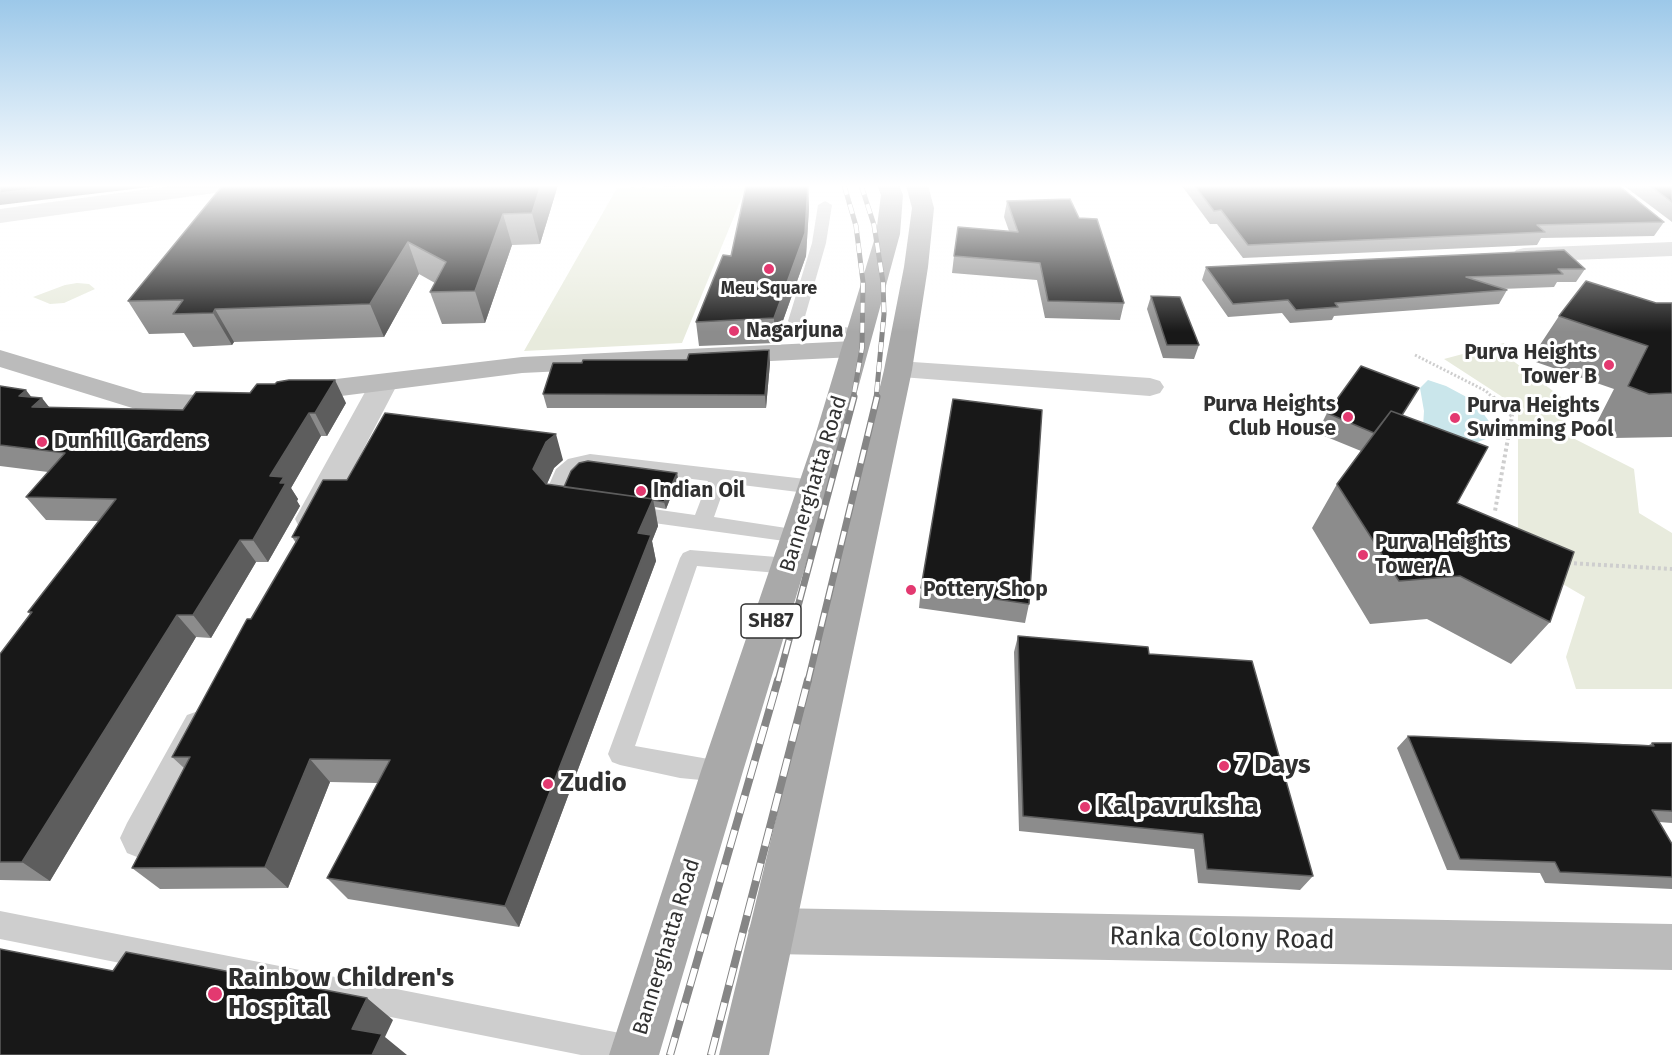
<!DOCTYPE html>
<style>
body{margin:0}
canvas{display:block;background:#fff}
</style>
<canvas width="1672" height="1055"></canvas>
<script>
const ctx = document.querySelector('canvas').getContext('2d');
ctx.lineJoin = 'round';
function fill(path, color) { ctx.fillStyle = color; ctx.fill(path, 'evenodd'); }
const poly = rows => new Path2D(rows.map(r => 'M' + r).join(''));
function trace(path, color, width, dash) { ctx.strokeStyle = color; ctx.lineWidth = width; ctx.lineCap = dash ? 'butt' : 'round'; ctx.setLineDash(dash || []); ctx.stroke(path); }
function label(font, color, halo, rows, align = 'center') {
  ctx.font = font + ' "Fira Sans",sans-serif'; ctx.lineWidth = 6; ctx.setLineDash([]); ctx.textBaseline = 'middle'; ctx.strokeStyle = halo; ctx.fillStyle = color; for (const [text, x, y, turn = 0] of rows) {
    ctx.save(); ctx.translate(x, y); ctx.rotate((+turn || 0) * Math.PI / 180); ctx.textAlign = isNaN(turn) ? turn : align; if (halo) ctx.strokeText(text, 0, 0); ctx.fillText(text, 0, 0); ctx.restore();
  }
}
const green = poly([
 [710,185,747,185,682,343,524,351,617,188],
 [77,283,89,284,95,289,64,303,50,304,33,297,65,285],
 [1504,343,1508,357,1561,397,1567,435,1634,469,1639,513,1672,533,1672,689,1576,689,1566,657,1585,597,1518,558,1518,413,1501,396,1444,359]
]);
const water = poly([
 [1428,380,1446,386,1474,401,1491,424,1486,439,1463,447,1423,427,1424,411,1420,388]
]);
const pathFar1 = poly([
 [1415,355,1486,391,1494,399]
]);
const path = poly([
 [1493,397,1512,416,1495,511],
 [1568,563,1672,569]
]);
const lane = poly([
 [825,201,832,205,826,243,804,320,807,324,865,329,867,332,865,335,803,333,797,331,788,321,812,243,818,205,825,201],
 [590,454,814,480,821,482,823,487,821,492,814,494,726,483,714,517,806,531,809,536,806,541,799,543,632,520,625,518,622,513,625,508,632,506,695,515,708,481,590,466,580,468,571,477,563,494,574,504,571,509,564,511,557,509,546,501,544,496,556,469,568,459,590,454],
 [690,550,789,558,796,561,799,566,796,571,789,574,697,566,635,746,731,763,734,771,731,779,722,782,680,778,620,765,612,762,608,754,680,558,683,553,690,550],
 [0,911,635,1036,645,1041,650,1051,648,1055,581,1055,0,939,0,911]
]);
const street = poly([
 [178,185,233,185,230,190,222,192,0,223,0,209,178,185],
 [1672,242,1672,256,1524,262,1516,260,1512,255,1516,250,1524,248,1672,242],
 [898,361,1150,378,1160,381,1164,387,1160,393,1150,396,888,376,884,370,888,364,898,361],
 [384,374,394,377,398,383,327,519,323,527,311,531,299,527,295,519,370,383,374,377,384,374],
 [201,710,215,715,221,727,157,853,142,859,127,853,120,838,127,823,187,715,201,710]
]);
const secondary = poly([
 [854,341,864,343,868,349,864,355,854,357,522,373,294,402,284,399,280,393,284,387,294,384,522,357,854,341],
 [0,350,143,393,201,395,231,392,241,394,245,401,241,408,201,413,142,411,0,367,0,350],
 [771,908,1672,924,1672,970,771,954,755,947,748,931,755,915,771,908]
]);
const primary = poly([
 [877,185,899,185,903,195,900,234,845,436,743,771,659,1055,609,1055,701,771,815,436,876,234,881,195,877,185],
 [906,185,928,185,934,208,928,267,912,370,769,1055,719,1055,884,370,904,267,912,208,906,185]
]);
const railFar2 = poly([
 [844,185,856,226,863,282,862,348,853,399],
 [861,185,874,225,883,282,884,314,876,399]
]);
const railFar1 = poly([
 [778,681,854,397],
 [808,681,877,397]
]);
const rail = poly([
 [670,1055,778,680],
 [711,1055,808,680]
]);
const wall = poly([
 [558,185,540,244,512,245,485,323,442,324,430,292,435,283,419,274,384,337,234,342,232,345,193,347,184,333,149,334,128,301],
 [808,185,809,208,806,256,775,343,699,346,696,322],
 [1182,185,1618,185,1664,222,1654,236,1541,238,1537,245,1243,258,1217,224,1210,224,1182,186],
 [1623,185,1672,185,1672,222],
 [1007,201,1079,218,1124,303,1120,320,1045,318,1037,280,952,273,954,256,1009,231,1004,217],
 [1206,267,1585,269,1576,282,1557,282,1554,287,1501,289,1507,290,1499,304,1334,316,1332,320,1290,323,1282,313,1228,317,1202,280],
 [1151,296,1199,345,1194,359,1163,358,1147,309],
 [1656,303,1672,303,1672,437,1613,438,1593,430,1614,389,1530,360,1559,316],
 [769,350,770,363,766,408,547,408,543,394,582,363,687,360],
 [0,386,31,397,49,407,183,410,346,403,327,436,321,436,291,488,298,499,297,501,300,506,268,562,256,562,211,638,196,637,50,881,0,880,0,654,30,614,28,612,98,521,46,520,26,497,48,472,0,466],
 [1327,413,1403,416,1457,503,1550,622,1511,664,1427,619,1370,624,1312,528,1337,484,1361,451,1317,433],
 [563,460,554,468,547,484,564,487,677,473,678,479,666,509,655,507,658,526,652,541,656,561,519,927,348,899,327,878,378,783,330,782,288,888,160,889,132,868,184,768,172,757,296,543,292,537,347,480],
 [921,588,1029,604,1025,623,919,608],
 [1018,636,1149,654,1313,876,1300,890,1198,883,1194,849,1019,831,1014,652],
 [1408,736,1649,745,1652,743,1672,743,1672,823,1659,822,1672,844,1672,889,1545,883,1540,873,1447,870,1397,748]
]);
const shadedWall = poly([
 [67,185,166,185,0,205,0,193],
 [541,185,558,185,540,244,532,213],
 [808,185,809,208,806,256,775,343,774,318],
 [503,214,512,245,485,323,475,291],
 [408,242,419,274,384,337,370,304],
 [215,309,234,342,232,345,213,313],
 [769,350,770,363,766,408,765,395],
 [335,380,346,403,327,436,315,413],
 [26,390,36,403,42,398,60,421,37,418,19,396],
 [309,413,321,436,291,488,298,499,297,501,300,506,268,562,253,540,270,476],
 [556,434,563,460,554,468,542,495,533,469,546,442],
 [677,473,678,479,666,509,664,502],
 [653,499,658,526,652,541,656,561,519,927,505,906,638,533],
 [240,540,256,562,211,638,193,615],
 [177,615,196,637,50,881,22,862],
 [310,759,330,782,288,888,265,867],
 [367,998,393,1020,385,1037,407,1055,372,1055,352,1029]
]);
const building = poly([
 [0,185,67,185,0,193,0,185],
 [223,185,541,185,532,213,503,214,475,291,430,292,446,262,408,242,370,304,215,309,213,313,173,314,183,300,128,301,223,185],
 [808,185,805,233,774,318,696,322,723,255,731,256,746,186,808,185],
 [1194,185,1618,185,1664,222,1537,225,1545,232,1248,245,1221,210,1214,211,1194,185],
 [1649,185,1672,185,1672,202,1649,185],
 [1070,199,1079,218,1097,219,1124,303,1048,301,1040,263,954,256,958,227,1018,232,1007,201,1070,199],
 [1564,250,1585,269,1558,269,1563,274,1466,277,1507,290,1335,303,1338,307,1296,310,1288,300,1233,304,1206,267,1564,250],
 [1586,281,1656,303,1672,303,1672,393,1649,394,1628,386,1648,346,1559,316,1586,281],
 [1151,296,1180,297,1199,345,1167,345,1151,296],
 [769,350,765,395,543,394,553,363,582,363,583,360,687,360,689,354,769,350],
 [1361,366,1419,388,1402,415,1391,411,1374,433,1327,413,1361,366],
 [289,380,335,380,315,413,309,413,270,476,284,477,280,483,286,483,253,540,240,540,193,615,177,615,22,862,0,862,0,654,32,612,28,612,116,499,26,497,65,453,0,445,0,386,26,390,19,396,42,398,32,407,183,410,196,392,250,393,257,384,275,384,277,382,289,380],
 [953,399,1042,410,1029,604,921,588,953,399],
 [1391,411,1488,447,1457,503,1574,552,1550,622,1460,576,1399,581,1337,484,1391,411],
 [385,413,556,434,546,442,533,469,546,484,653,499,638,533,651,535,505,906,327,878,390,760,310,759,265,867,132,868,190,757,172,757,247,619,251,619,299,537,292,537,323,480,347,480,385,413],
 [588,461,677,473,664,502,653,500,653,499,564,487,571,471,579,463,588,461],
 [1018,636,1148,647,1149,654,1252,661,1313,876,1207,869,1203,834,1023,816,1018,636],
 [1408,736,1654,746,1652,743,1672,743,1672,811,1652,810,1672,844,1672,877,1560,872,1555,862,1460,859,1408,736],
 [0,949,113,971,126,952,367,998,352,1029,382,1034,372,1055,0,1055,0,949]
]);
const markers = [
 [769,269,6,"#e33970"],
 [734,331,6,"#e33970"],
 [1609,365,6,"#e33970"],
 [1348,417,6,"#e33970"],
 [1455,418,6,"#e33970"],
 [42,442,6,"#e33970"],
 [641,491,6,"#e33970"],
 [1363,555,6,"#e33970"],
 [911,590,6,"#e33970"],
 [1224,766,6,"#e33970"],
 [548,784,6,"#e33970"],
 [1085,807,6,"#e33970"],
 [215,994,8,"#e33970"]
];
const farPoinames = [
 ["Meu Square",769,289]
];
const shields = [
 [771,621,60]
];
const shieldNames = [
 ["SH87",771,621]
];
const poiNames = [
 ["Nagarjuna",746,331],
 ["Purva Heights",1597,353,"right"],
 ["Tower B",1597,377,"right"],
 ["Purva Heights",1336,405,"right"],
 ["Club House",1336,429,"right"],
 ["Purva Heights",1467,406],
 ["Swimming Pool",1467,430],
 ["Dunhill Gardens",54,442],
 ["Indian Oil",653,491],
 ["Purva Heights",1375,543],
 ["Tower A",1375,567],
 ["Pottery Shop",923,590]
];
const streetNames = [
 ["Bannerghatta Road",814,484,-73],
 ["Bannerghatta Road",667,947,-73]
];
const nearPoinames = [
 ["7 Days",1236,766],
 ["Zudio",560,784],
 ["Kalpavruksha",1097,807],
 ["Rainbow Children's",228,979],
 ["Hospital",228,1009]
];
const nearStreetnames = [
 ["Ranka Colony Road",1222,939,1]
];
fill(green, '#e8ebdd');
fill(water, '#cae6eb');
trace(pathFar1, '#cecece', 3, [2, 2]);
trace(path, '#cecece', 4, [3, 3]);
fill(lane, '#cecece');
fill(street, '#cecece');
fill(secondary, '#bbb');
fill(primary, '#a9a9a9');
trace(railFar2, '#868686', 5);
trace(railFar1, '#868686', 7);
trace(rail, '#868686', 8);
trace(railFar2, '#fff', 4, [10]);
trace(railFar1, '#fff', 4.5, [14]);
trace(rail, '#fff', 6, [18]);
fill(wall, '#8c8c8c');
fill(shadedWall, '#5d5d5d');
fill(building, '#181818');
trace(building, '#5d5d5d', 1.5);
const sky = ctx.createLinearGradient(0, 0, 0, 332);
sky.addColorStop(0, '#9cc8e9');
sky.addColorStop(0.56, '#fff');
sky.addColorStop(1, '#ffffff00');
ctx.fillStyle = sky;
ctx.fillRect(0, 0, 1672, 332);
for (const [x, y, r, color] of markers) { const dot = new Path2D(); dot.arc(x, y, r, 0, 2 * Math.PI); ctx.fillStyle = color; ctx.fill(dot); trace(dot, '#fff', 2); }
label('bold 18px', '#313131', '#fff', farPoinames);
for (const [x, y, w] of shields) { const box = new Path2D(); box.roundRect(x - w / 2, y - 17, w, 34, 4.5); ctx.fillStyle = '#fff'; ctx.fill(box); trace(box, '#313131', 1.5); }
label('bold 20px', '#313131', null, shieldNames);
label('bold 21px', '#313131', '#fff', poiNames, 'left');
label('21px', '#313131', '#fff', streetNames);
label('bold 26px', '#313131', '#fff', nearPoinames, 'left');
label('26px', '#313131', '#fff', nearStreetnames);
</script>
